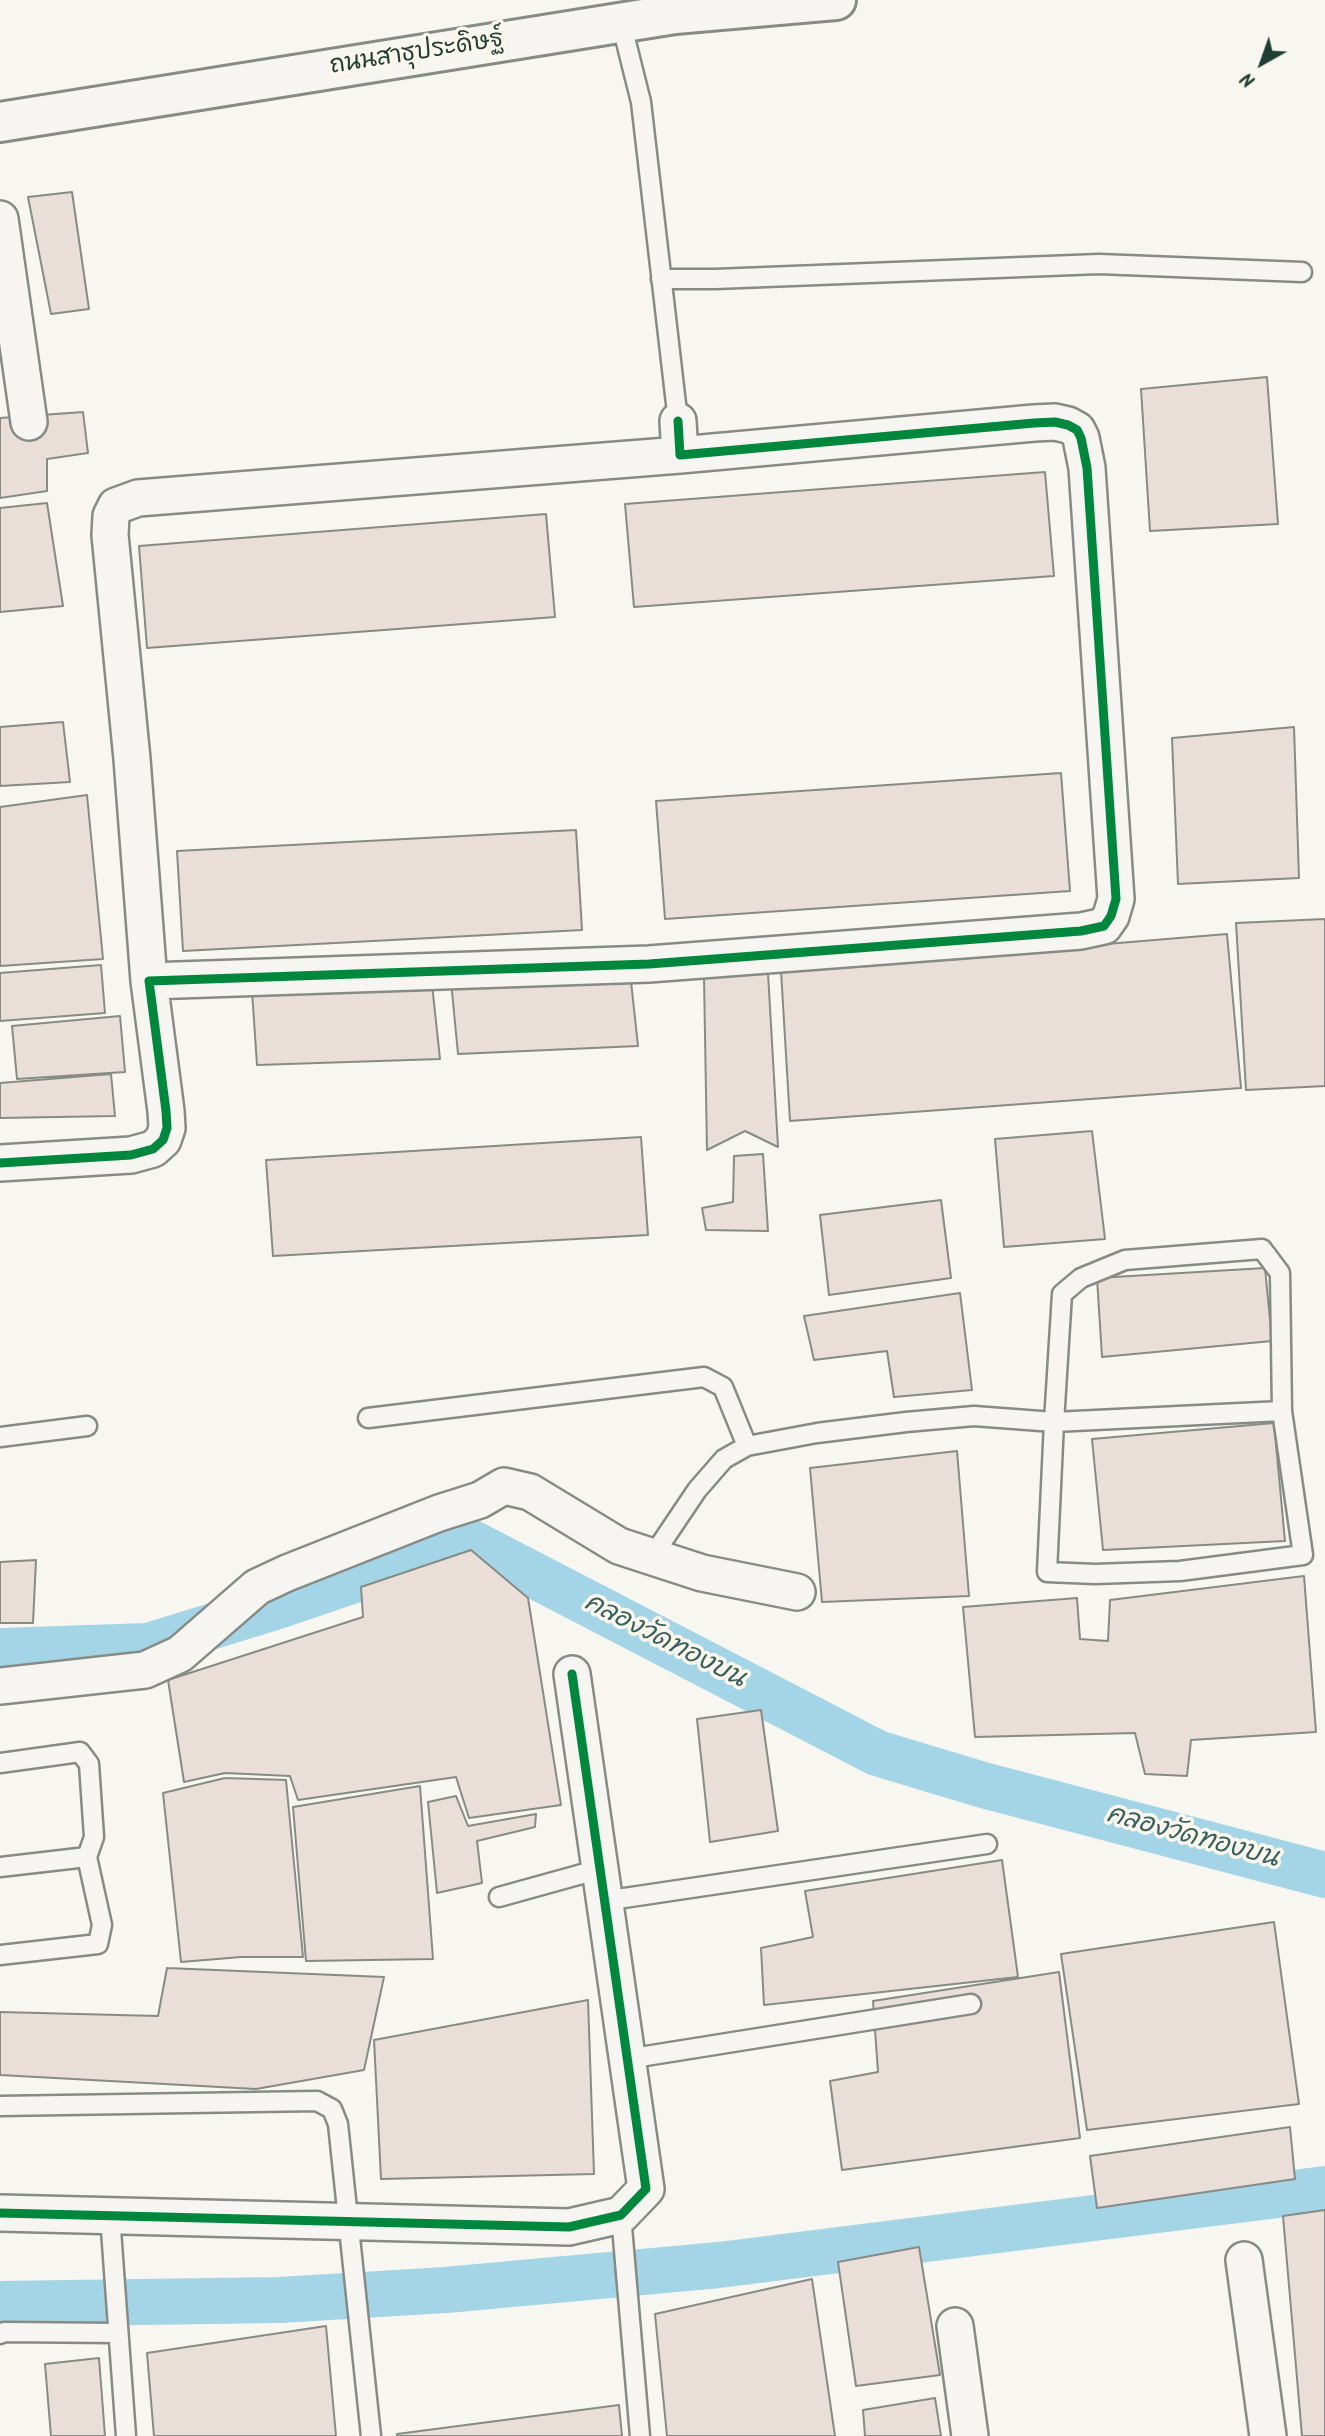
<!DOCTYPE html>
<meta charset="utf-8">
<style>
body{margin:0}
#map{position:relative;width:1325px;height:2436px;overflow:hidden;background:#f8f6f0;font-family:Kalam,sans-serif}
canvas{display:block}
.north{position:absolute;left:1227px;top:28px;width:70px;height:70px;-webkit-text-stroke:5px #fbf7ec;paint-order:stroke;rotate:220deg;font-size:19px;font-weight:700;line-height:28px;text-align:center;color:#1f3d34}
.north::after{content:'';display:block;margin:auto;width:24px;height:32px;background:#1f3d34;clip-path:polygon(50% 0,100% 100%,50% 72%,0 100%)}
</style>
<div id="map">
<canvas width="1325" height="2436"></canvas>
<div class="north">N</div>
</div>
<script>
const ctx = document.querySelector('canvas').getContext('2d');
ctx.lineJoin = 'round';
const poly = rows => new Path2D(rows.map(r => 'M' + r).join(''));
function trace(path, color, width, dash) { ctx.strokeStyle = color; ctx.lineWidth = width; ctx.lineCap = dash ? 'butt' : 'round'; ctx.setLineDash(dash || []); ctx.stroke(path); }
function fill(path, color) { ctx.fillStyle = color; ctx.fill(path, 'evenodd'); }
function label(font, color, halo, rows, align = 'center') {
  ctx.font = font + ' Kalam,"Playpen Sans Thai",sans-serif'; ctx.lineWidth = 7; ctx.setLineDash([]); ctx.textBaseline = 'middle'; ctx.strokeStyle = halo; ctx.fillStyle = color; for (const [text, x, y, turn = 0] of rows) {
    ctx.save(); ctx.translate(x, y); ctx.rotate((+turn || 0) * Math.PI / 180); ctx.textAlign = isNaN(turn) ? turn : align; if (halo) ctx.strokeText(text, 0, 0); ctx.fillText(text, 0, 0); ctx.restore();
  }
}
const canal = poly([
 [0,1651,148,1646,281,1605,468,1541,877,1753,983,1785,1325,1875],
 [0,2304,280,2300,446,2290,719,2265,1325,2189]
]);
const building = poly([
 [72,192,89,309,51,314,28,197,72,192],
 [1267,377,1278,524,1150,531,1141,389,1267,377],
 [83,412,88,453,47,459,47,491,0,498,0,418,83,412],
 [1045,472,1054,576,634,607,625,504,1045,472],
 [47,503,63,606,0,612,0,508,47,503],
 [546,514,555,617,147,648,139,546,546,514],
 [63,722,70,782,0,786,0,727,63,722],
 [1294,727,1299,878,1178,884,1172,738,1294,727],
 [1061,773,1070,891,665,919,656,801,1061,773],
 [87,795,103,959,0,966,0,807,87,795],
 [576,830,582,930,183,951,177,851,576,830],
 [1325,919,1325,1086,1246,1090,1236,923,1325,919],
 [1227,934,1241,1088,790,1121,781,971,1227,934],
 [101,965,105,1013,0,1021,0,973,101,965],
 [630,972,638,1046,458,1054,451,981,630,972],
 [768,973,778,1147,745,1131,707,1150,704,977,768,973],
 [432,984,440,1059,257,1065,252,991,432,984],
 [120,1016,125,1072,17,1079,12,1026,120,1016],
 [111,1074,115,1116,0,1118,0,1083,111,1074],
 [1092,1131,1105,1239,1004,1247,995,1139,1092,1131],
 [641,1137,648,1235,273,1256,266,1160,641,1137],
 [763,1154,768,1231,706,1230,702,1208,733,1202,734,1156,763,1154],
 [941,1200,951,1278,829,1295,820,1215,941,1200],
 [1265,1268,1272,1341,1102,1357,1097,1278,1265,1268],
 [960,1293,972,1390,894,1397,887,1351,814,1360,804,1316,960,1293],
 [1274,1423,1285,1541,1103,1550,1092,1439,1274,1423],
 [957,1451,969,1596,822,1602,810,1468,957,1451],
 [471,1550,528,1598,561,1805,469,1818,456,1777,298,1800,290,1776,225,1773,184,1782,168,1680,363,1617,361,1587,471,1550],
 [36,1560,33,1623,0,1623,0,1562,36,1560],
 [1304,1576,1316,1732,1191,1740,1187,1776,1145,1774,1135,1733,975,1737,963,1607,1077,1598,1080,1639,1108,1641,1110,1600,1304,1576],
 [761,1710,778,1831,710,1842,697,1719,761,1710],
 [225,1778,286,1780,303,1957,241,1957,181,1962,163,1793,225,1778],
 [420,1786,433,1959,306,1961,293,1807,420,1786],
 [456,1796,468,1826,536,1814,535,1827,477,1841,482,1883,437,1893,428,1802,456,1796],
 [1002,1860,1018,1977,764,2005,761,1948,813,1937,805,1891,1002,1860],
 [1274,1922,1299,2104,1087,2130,1061,1954,1274,1922],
 [167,1968,384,1977,364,2070,256,2089,0,2075,0,2012,158,2016,167,1968],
 [1059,1972,1080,2138,842,2170,830,2081,878,2072,873,2001,1059,1972],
 [588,2000,594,2174,381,2179,374,2040,588,2000],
 [1290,2127,1295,2179,1097,2208,1090,2156,1290,2127],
 [1325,2210,1325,2436,1302,2436,1283,2216,1325,2210],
 [919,2247,940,2375,856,2386,838,2262,919,2247],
 [812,2279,835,2436,667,2436,655,2314,812,2279],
 [326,2326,336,2436,154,2436,147,2353,326,2326],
 [99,2358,105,2436,51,2436,45,2364,99,2358],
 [935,2398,941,2436,865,2436,863,2410,935,2398],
 [619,2405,622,2436,397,2436,397,2434,619,2405]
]);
const lane = poly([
 [621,22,641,102,678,421],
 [661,279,715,279,1099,264,1302,272],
 [368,1418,704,1377,723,1387,747,1446],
 [0,1437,87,1426],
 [652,1557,697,1490,724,1459,747,1446,817,1433,906,1422,974,1416,1054,1422,1047,1572,1095,1574,1180,1571,1303,1555,1282,1411,1280,1273,1262,1249,1125,1260,1081,1278,1062,1294,1054,1422,1282,1411],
 [0,1763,80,1752,89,1764,94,1837,87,1857,0,1867],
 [499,1897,600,1869],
 [604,1901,987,1844],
 [0,1955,98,1944,102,1925,87,1857],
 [627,2059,971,2004],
 [0,2106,317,2101,332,2109,338,2124,371,2436],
 [621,2215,640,2436],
 [110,2216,126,2436],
 [0,2334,4,2332,118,2333]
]);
const street = poly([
 [0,219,29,422],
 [149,981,132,759,110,535,111,516,116,506,138,498,680,455],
 [0,1163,131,1155,153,1149,163,1140,167,1128,166,1111,149,981,649,964,1081,931,1104,926,1111,916,1116,899,1087,468,1081,438,1077,430,1068,425,1055,422,1034,423,680,455,678,421],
 [0,1686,145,1670,180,1654,257,1587,287,1573,439,1513,480,1500,504,1486,530,1492,619,1546,702,1573,797,1592],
 [0,2213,569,2227,621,2215,646,2189,572,1674],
 [1244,2260,1268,2436],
 [955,2326,970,2436]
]);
const secondary = poly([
 [0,122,675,14,836,0]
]);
const cycleway = poly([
 [0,1163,131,1155,153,1149,163,1140,167,1128,166,1111,149,981,649,964,1081,931,1104,926,1111,916,1116,899,1087,468,1081,438,1077,430,1068,425,1055,422,1034,423,680,455,678,421],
 [0,2213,569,2227,621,2215,646,2189,572,1674]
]);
const streetNames = [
 ["ถนนสาธุประดิษฐ์",417,55,-9]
];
const waterNames = [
 ["คลองวัดทองบน",664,1643,27],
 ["คลองวัดทองบน",1192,1839,15]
];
trace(canal, '#a4d5e6', 46);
fill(building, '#eaded9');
trace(building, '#868b86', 2);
trace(lane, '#868b86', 23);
trace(street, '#868b86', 40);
trace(secondary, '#868b86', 44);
trace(lane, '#f6f5f1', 18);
trace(street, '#f6f5f1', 35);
trace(secondary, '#f6f5f1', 38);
trace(cycleway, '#00873e', 9);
label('24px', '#1f3d34', '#fbf7ec', streetNames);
label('italic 26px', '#37605f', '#fbf7ec', waterNames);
</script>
